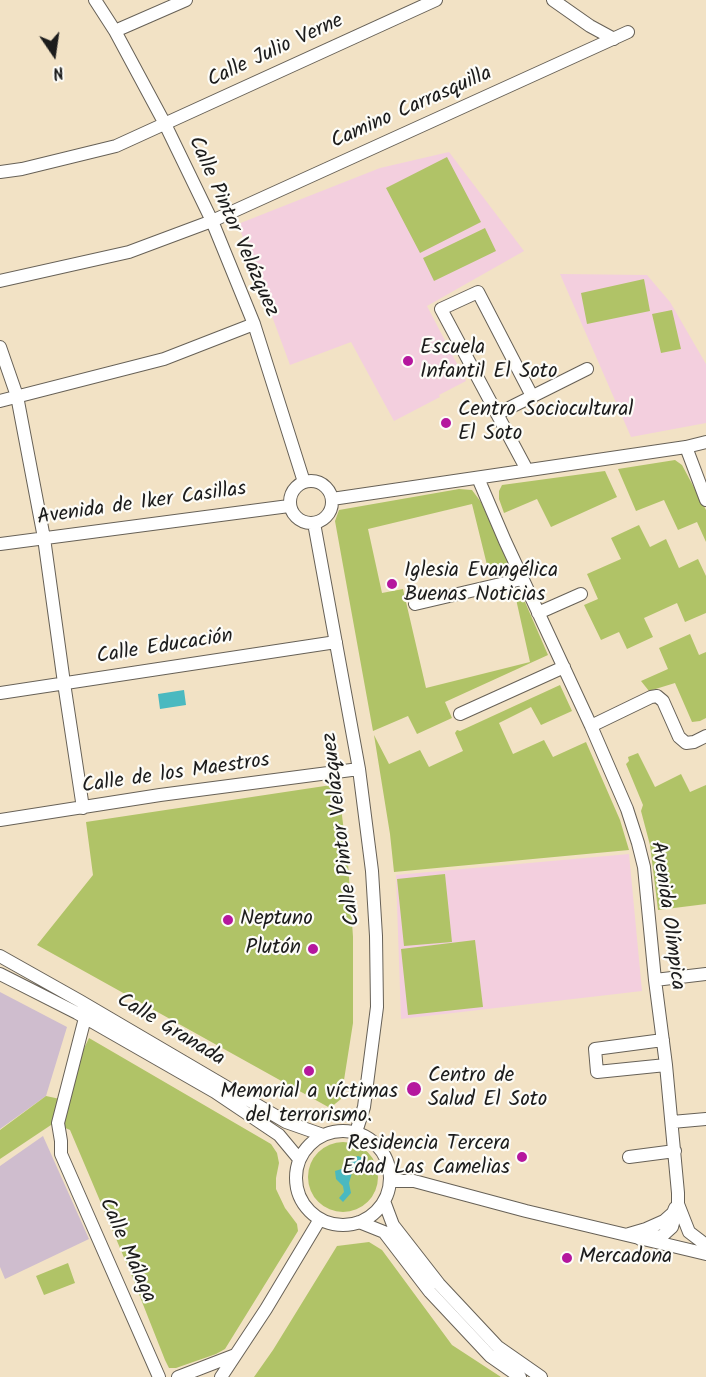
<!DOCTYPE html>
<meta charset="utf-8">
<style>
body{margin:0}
#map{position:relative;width:706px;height:1377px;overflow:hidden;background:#f2e2c5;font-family:Kalam,sans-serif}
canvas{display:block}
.north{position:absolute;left:24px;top:24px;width:60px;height:60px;-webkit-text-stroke:4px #fdfcf7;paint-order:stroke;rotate:167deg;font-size:16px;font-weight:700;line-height:24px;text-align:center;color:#1c1c1c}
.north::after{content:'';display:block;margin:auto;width:21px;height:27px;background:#1c1c1c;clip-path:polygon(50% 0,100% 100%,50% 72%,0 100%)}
</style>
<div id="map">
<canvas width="706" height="1377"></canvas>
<div class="north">N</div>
</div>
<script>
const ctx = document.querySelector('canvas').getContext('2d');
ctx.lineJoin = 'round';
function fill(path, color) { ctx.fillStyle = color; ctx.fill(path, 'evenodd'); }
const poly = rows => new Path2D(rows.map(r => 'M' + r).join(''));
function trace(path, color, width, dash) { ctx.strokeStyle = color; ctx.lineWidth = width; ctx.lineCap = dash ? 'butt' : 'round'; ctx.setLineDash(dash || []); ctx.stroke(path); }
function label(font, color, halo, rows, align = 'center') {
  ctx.font = font + ' Kalam,sans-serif'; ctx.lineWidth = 4.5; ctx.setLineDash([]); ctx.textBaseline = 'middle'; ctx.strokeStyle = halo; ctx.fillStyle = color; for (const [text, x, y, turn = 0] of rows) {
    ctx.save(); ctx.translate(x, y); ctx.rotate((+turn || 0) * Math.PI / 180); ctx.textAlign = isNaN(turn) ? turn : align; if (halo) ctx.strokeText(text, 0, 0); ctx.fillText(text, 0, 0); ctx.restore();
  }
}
const built = poly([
 [449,152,524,251,427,306,466,381,439,395,440,397,394,421,351,342,290,365,238,224,380,168],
 [560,274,647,275,670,302,706,364,706,423,631,437],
 [629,854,642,991,401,1019,396,875]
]);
const industrial = poly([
 [0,992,67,1027,46,1096,0,1129],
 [43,1136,89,1239,5,1279,0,1267,0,1166]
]);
const green = poly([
 [447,157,481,222,420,253,386,188],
 [485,228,496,251,434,281,423,258],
 [644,279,650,311,587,324,581,293],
 [672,310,681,349,661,353,652,314],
 [675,460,682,465,706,510,706,542,697,522,678,530,664,500,636,511,618,469],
 [605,471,617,497,551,527,537,499,504,513,499,499,499,491,502,485],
 [459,489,472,490,481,502,509,565,488,569,472,504,368,529,382,593,403,589,426,688,530,662,516,599,522,595,548,655,445,702,452,718,417,734,408,716,373,731,335,521,339,510],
 [639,525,650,547,666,539,679,568,698,559,706,576,706,613,685,622,677,603,644,618,653,637,627,649,619,632,601,640,584,605,598,599,587,574,621,559,611,538],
 [690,634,699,655,706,652,706,718,700,721,692,722,675,683,649,691,641,681,668,669,659,648],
 [560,685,572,711,541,725,531,707,499,723,513,754,544,740,553,757,586,742,620,820,629,850,394,872,390,834,374,735,389,764,420,750,429,767,463,751,455,733,457,730,460,731],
 [638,753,655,787,681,774,690,792,706,785,706,904,658,910,650,845,641,811,643,805,626,764,629,761,628,757],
 [338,784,348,863,353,937,353,1023,341,1099,330,1108,37,945,93,875,86,822],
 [445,874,452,942,404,946,397,879],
 [475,940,483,1007,408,1015,401,949],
 [89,1038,271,1144,277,1153,279,1163,276,1178,276,1189,285,1208,297,1224,298,1231,225,1349,216,1354,176,1368,169,1368,165,1360,131,1274,70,1130,54,1123,0,1159,0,1130,46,1096,60,1099],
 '308 1177a35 35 0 1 1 70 0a35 35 0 1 1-70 0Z',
 [369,1242,382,1250,452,1345,501,1377,254,1377,273,1350,337,1246],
 [68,1263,75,1283,44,1295,36,1276]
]);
const water = poly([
 [184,690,186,705,160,709,158,694],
 [358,1156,363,1158,362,1165,354,1166,349,1183,351,1193,343,1202,339,1198,344,1192,343,1186,336,1179,335,1171,345,1168,351,1159]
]);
const minor = poly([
 [95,0,115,31,165,124,212,221,254,324,304,482],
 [553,0,590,26,614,39],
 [115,31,186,0],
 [0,172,22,169,116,146,436,0],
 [0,281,129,252,212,221,628,32],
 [0,347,17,396,44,538,64,683,83,808],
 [0,401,164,359,254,324],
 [497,414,587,369],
 [686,447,706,500],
 [527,470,441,309,478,292,532,396],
 [478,478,505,541,591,726,627,809,638,843,644,867,655,980,666,1065,678,1193,678,1204,672,1227,662,1236,640,1239],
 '290 502a21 21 0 1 1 42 0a21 21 0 1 1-42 0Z',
 [332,499,686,447,706,442],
 [314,523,359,769,372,871,376,936,377,1007,364,1107,356,1132],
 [0,544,289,506],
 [415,604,522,579],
 [538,613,581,594],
 [0,693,336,642],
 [460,714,564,667],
 [591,726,651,697,657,696,663,701,679,737,686,743,694,742,706,736],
 [0,820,160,795,359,769],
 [0,956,80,1001,286,1122,323,1135],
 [0,974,77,1013,215,1092,279,1135,299,1159],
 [655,980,706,974],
 [85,1018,58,1123,61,1141,61,1154,159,1377],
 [663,1040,595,1049,597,1072,666,1065],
 [672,1122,706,1119],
 '296 1178a47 47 0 1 1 94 0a47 47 0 1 1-94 0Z',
 [629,1157,675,1151],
 [390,1181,414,1181,526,1211,706,1254],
 [384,1201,393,1225,439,1284,498,1347,541,1377],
 [678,1204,689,1232,706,1245],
 [359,1222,384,1232,430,1292,490,1356,520,1377],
 [629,1234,646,1229,664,1221,673,1213,675,1208],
 [178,1377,235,1355],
 [221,1377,266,1309,320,1219]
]);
const markers = [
 [408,361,6,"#b5179e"],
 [446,423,6,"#b5179e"],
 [392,584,6,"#b5179e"],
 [228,920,6,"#b5179e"],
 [313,949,6,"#b5179e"],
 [309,1071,6,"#b5179e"],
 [414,1089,8,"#b5179e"],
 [522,1157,6,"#b5179e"],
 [567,1258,6,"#b5179e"]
];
const streetNames = [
 ["Calle Julio Verne",276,52,-25],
 ["Camino Carrasquilla",412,109,-24],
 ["Calle Pintor Velázquez",232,227,66],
 ["Avenida de Iker Casillas",142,505,-8],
 ["Calle Educación",165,648,-9],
 ["Calle de los Maestros",176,775,-8],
 ["Calle Pintor Velázquez",343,829,-97],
 ["Avenida Olímpica",666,916,82],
 ["Calle Granada",170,1031,31],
 ["Calle Málaga",126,1251,66]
];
const poiNames = [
 ["Escuela",420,349],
 ["Infantil El Soto",420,373],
 ["Centro Sociocultural",458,411],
 ["El Soto",458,435],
 ["Iglesia Evangélica",404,572],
 ["Buenas Noticias",404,596],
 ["Neptuno",240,920],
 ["Plutón",301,949,"right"],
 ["Centro de",428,1077],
 ["Salud El Soto",428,1101],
 ["Memorial a víctimas",309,1093,"center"],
 ["del terrorismo.",309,1117,"center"],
 ["Residencia Tercera",510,1145,"right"],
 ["Edad Las Camelias",510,1169,"right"],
 ["Mercadona",579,1258]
];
fill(built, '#f3cfde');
fill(industrial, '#cfbdce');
fill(green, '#b0c367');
fill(water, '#4ab9c0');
trace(minor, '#676157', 14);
trace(minor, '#fff', 12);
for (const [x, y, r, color] of markers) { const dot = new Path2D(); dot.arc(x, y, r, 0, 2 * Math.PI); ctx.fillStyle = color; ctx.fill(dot); trace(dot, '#fdfcf7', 2); }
label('21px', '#1c1c1c', '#fdfcf7', streetNames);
label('21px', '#1c1c1c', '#fdfcf7', poiNames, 'left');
</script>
